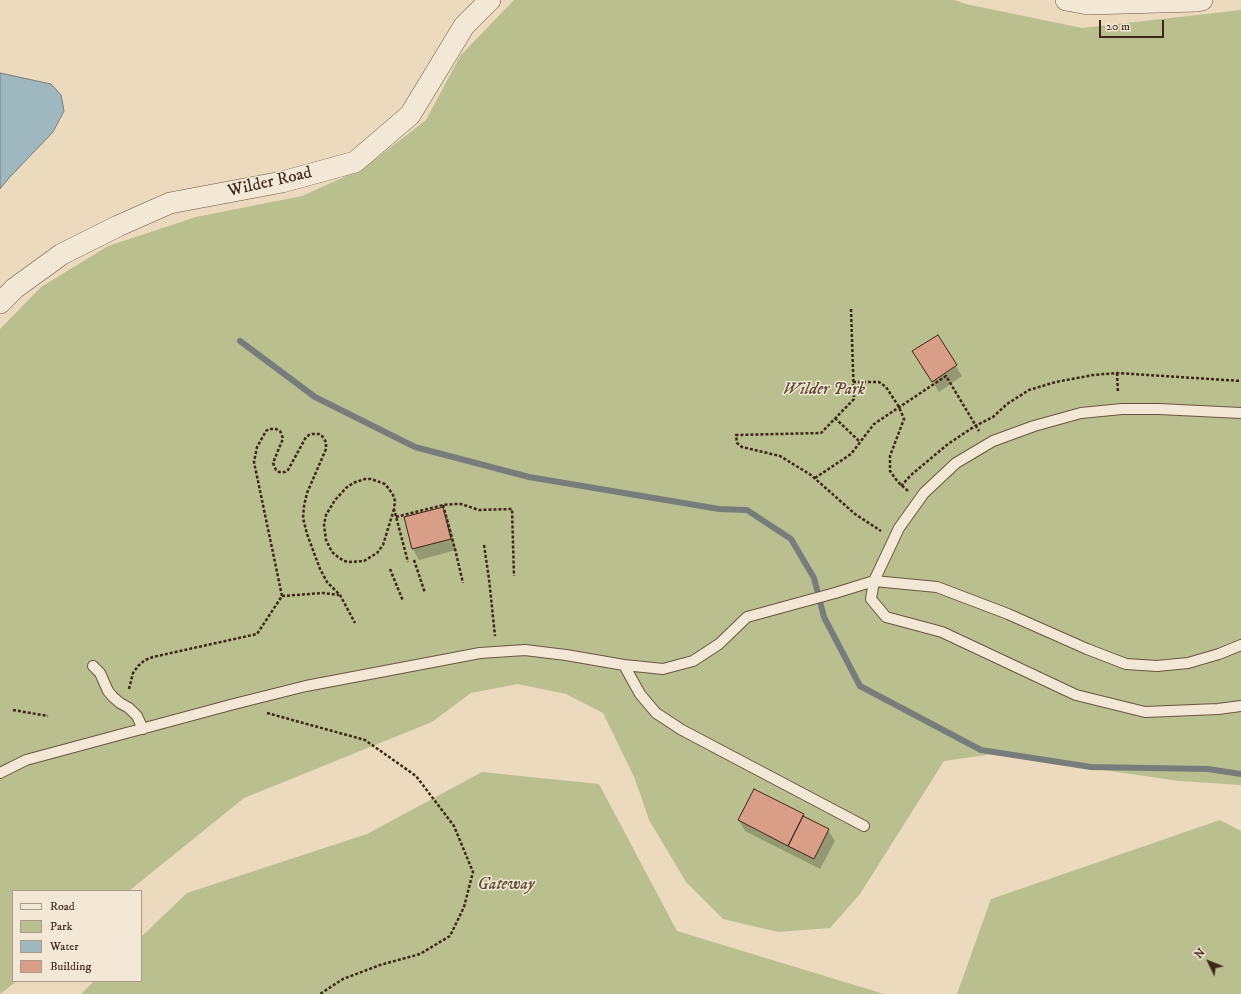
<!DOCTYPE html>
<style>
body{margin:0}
#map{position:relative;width:1241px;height:994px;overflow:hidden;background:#ecdabf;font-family:"IM FELL DW Pica",serif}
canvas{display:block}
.legend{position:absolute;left:12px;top:890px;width:130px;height:92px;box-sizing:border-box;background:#f3e7d5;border:1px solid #ab9a89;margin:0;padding:5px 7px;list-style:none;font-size:12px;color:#3e2717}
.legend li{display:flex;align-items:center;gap:8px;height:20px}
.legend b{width:20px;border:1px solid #ab9a89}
.north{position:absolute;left:1189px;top:942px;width:40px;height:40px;-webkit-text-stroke:3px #f3e7d5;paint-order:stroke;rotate:313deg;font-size:11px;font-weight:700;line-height:16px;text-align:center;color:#3e2717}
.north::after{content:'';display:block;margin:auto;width:14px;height:18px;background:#3e2717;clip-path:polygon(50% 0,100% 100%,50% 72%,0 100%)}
.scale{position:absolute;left:1099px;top:20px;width:65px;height:18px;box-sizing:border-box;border:2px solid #3e2717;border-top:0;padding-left:5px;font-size:12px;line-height:14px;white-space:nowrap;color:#3e2717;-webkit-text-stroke:3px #f3e7d5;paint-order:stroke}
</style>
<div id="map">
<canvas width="1241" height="994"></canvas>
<ul class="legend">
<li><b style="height:5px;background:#f3e7d5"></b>Road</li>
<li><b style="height:11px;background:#babf90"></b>Park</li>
<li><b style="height:11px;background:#9fb7be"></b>Water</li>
<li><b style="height:11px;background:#d99e88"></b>Building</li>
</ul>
<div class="north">N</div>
<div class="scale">20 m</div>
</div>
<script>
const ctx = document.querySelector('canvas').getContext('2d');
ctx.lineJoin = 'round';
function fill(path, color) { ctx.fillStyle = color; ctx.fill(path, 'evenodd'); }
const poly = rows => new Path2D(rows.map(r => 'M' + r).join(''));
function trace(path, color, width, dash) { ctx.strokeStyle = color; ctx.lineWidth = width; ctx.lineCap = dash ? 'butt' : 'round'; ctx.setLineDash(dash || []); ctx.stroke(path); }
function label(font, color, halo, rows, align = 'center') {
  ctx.font = font + ' "IM FELL DW Pica",serif'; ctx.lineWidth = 3; ctx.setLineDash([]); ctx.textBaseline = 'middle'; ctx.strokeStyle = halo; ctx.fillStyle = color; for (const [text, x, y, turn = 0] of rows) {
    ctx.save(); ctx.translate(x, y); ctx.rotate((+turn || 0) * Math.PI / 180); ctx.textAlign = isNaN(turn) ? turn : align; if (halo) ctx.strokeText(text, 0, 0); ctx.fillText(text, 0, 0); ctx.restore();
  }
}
const green = poly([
 [514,0,954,0,966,4,1082,28,1241,10,1241,785,1179,781,993,754,944,761,860,894,830,928,778,932,723,919,686,882,649,820,635,779,603,713,566,694,518,684,471,693,432,722,244,798,129,891,13,891,13,981,17,981,0,994,0,329,41,287,108,246,196,217,302,196,364,168,426,120,460,56],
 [482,772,599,784,677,931,884,994,81,994,94,981,141,981,141,937,187,893,367,834],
 [1220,820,1241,831,1241,994,957,994,991,899]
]);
const water = poly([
 [0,73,51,84,61,95,64,111,53,132,8,179,0,189,0,73]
]);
const shadow = poly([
 [937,337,962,376,939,392,920,362],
 [442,508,448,518,456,550,419,560,413,549,405,517],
 [803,815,805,818,828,830,835,841,820,869,745,831,739,820]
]);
const stream = poly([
 [240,341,315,397,415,447,529,477,719,509,747,510,791,539,814,578,824,617,860,686,981,750,1091,767,1208,769,1241,774]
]);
const building = poly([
 [938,335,957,365,932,382,912,351,938,335],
 [443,507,451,539,412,549,404,517,443,507],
 [754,789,804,814,788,846,738,820,754,789],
 [803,816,829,829,814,859,788,846,803,816]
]);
const path = poly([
 [851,309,854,399,821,433,736,435,737,443,742,447,780,456,811,475,855,514,881,531],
 [1117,373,1118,393],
 [853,382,879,382,886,387,899,407,904,419,890,456,890,471,898,482,908,491],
 [835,418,860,442],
 [815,478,851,454,874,424,946,376,979,431],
 [901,486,911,475,948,444,975,426,993,417,1007,404,1029,390,1056,382,1093,375,1117,373,1241,381],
 [443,505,455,549,463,583],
 [394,509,383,545,377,553,364,561,350,562,344,561,338,557,332,552,326,540,324,525,326,515,335,500,346,488,353,483,365,479,371,479,385,484,389,489,393,495,395,501,394,509,408,562],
 [396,517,443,505,454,504,461,504,479,510,512,509,514,576],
 [484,545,489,579,495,636],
 [414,560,425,593],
 [390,569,403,601],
 [282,596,323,593,339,595],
 [129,689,133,673,138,666,145,660,153,657,257,634,282,596,254,462,257,447,266,431,269,429,276,429,280,431,283,438,282,441,273,463,276,470,279,472,285,472,288,470,306,437,309,435,312,434,319,434,322,436,326,442,326,449,307,493,304,506,303,518,307,534,320,569,327,582,340,595,355,623],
 [13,710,48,716],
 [267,713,365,740,416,776,454,826,473,872,464,907,450,936,420,954,380,965,343,979,320,994]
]);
const service = poly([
 [1241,413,1159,409,1122,409,1081,413,1034,426,993,441,956,463,924,493,899,528,874,581,871,599,886,617,942,632,1076,695,1145,712,1218,709,1241,706],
 [624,665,640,694,656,713,682,730,864,826],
 [93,666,100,673,108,691,113,697,120,703,129,708,137,716,143,729],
 [0,773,26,760,234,704,306,686,480,653,525,650,566,655,624,665,663,669,693,661,719,644,747,617,835,593,874,581,937,587,1008,614,1087,649,1126,664,1157,666,1188,663,1219,654,1241,645]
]);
const minor = poly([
 [1066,0,1088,4,1197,1,1202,0],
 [0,303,15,288,62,254,118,226,170,203,282,182,355,162,410,115,464,26,490,0]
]);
const streetNames = [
 ["Wilder Road",270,183,-13]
];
const parkNames = [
 ["Wilder Park",824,390],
 ["Gateway",506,885]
];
fill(green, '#babf90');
fill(water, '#9fb7be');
trace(water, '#787d7b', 1);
fill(shadow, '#0003');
trace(stream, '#787d7b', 6);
fill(building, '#d99e88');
trace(building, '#3e2717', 1);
trace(service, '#6a5441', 12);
trace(minor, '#6a5441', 22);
trace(path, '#3e2717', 2.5, [3, 2]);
trace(service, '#f3e7d5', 10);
trace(minor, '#f3e7d5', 21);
label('17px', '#3e2717', '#f3e7d5', streetNames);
label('italic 17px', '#5d4d35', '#f3e7d5', parkNames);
</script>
